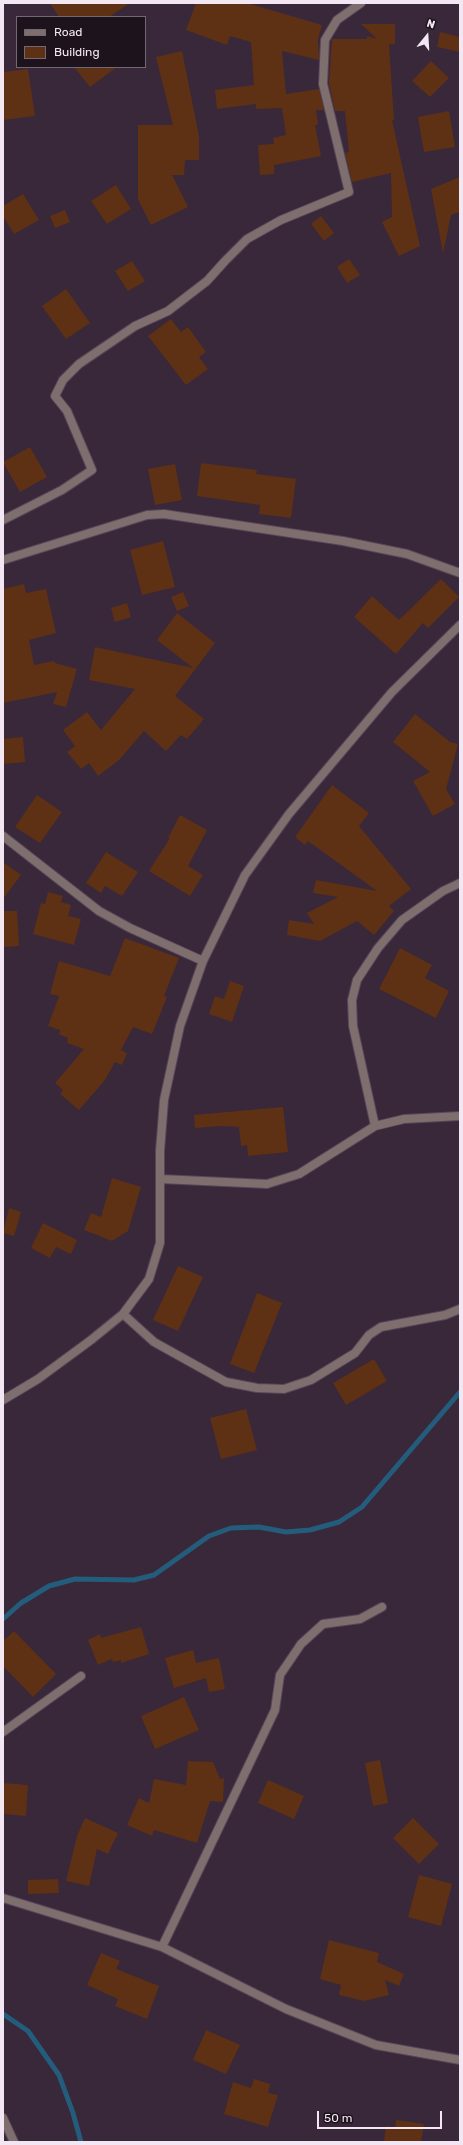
<!DOCTYPE html>
<style>
body{margin:0}
#map{position:relative;width:463px;height:2145px;overflow:hidden;background:#39273a;font-family:Rubik,sans-serif}
canvas{display:block}
.frame{position:absolute;inset:0;border:4px solid #f3e7f3;pointer-events:none}
.legend{position:absolute;left:16px;top:16px;width:130px;height:52px;box-sizing:border-box;background:#1c131c;border:1px solid #726872;margin:0;padding:5px 7px;list-style:none;font-size:12px;color:#f3e7f3}
.legend li{display:flex;align-items:center;gap:8px;height:20px}
.legend b{width:20px;border:1px solid #726872}
.north{position:absolute;left:407px;top:16px;width:40px;height:40px;-webkit-text-stroke:3px #1c131c;paint-order:stroke;rotate:18deg;font-size:11px;font-weight:700;line-height:16px;text-align:center;color:#f3e7f3}
.north::after{content:'';display:block;margin:auto;width:14px;height:18px;background:#f3e7f3;clip-path:polygon(50% 0,100% 100%,50% 72%,0 100%)}
.scale{position:absolute;left:317px;top:2111px;width:125px;height:18px;box-sizing:border-box;border:2px solid #f3e7f3;border-top:0;padding-left:5px;font-size:12px;line-height:14px;white-space:nowrap;color:#f3e7f3;-webkit-text-stroke:3px #1c131c;paint-order:stroke}
</style>
<div id="map">
<canvas width="463" height="2145"></canvas>
<div class="frame"></div>
<ul class="legend">
<li><b style="height:5px;background:#7e6f6e"></b>Road</li>
<li><b style="height:11px;background:#5e3115"></b>Building</li>
</ul>
<div class="north">N</div>
<div class="scale">50 m</div>
</div>
<script>
const ctx = document.querySelector('canvas').getContext('2d');
ctx.lineJoin = 'round';
const poly = rows => new Path2D(rows.map(r => 'M' + r).join(''));
function trace(path, color, width, dash) { ctx.strokeStyle = color; ctx.lineWidth = width; ctx.lineCap = dash ? 'butt' : 'round'; ctx.setLineDash(dash || []); ctx.stroke(path); }
function fill(path, color) { ctx.fillStyle = color; ctx.fill(path, 'evenodd'); }
const stream = poly([
 [3,1619,21,1603,49,1586,75,1579,134,1580,154,1575,209,1536,231,1528,259,1527,286,1532,310,1530,339,1522,362,1507,460,1392],
 [3,2014,28,2031,59,2075,73,2113,81,2142]
]);
const building = poly([
 [50,3,130,3,109,17,59,17],
 [196,3,247,3,322,25,318,39,319,60,282,51,286,94,319,89,324,110,316,110,318,125,315,125,321,156,274,165,274,174,260,175,258,145,274,144,273,138,286,135,282,108,256,109,256,104,217,109,215,90,254,85,251,42,230,36,227,45,186,30],
 [361,24,395,24,395,44,389,44,394,120,392,120,420,246,399,256,382,222,392,217,391,173,352,182,345,153,349,152,345,111,335,111,329,83,332,39,367,39,367,36,377,39],
 [440,32,460,37,460,52,437,47],
 [182,51,199,136,199,160,185,160,184,175,172,175,188,207,151,225,138,199,138,125,173,125,156,57],
 [431,61,449,78,430,97,412,81],
 [74,67,117,67,90,87],
 [28,69,35,116,3,120,3,72],
 [449,111,455,147,424,152,418,117],
 [460,177,460,212,451,215,443,253,431,189],
 [116,185,131,209,107,224,91,201],
 [23,194,39,220,14,234,3,216,3,206],
 [65,210,70,222,55,228,50,216],
 [321,216,334,233,324,241,311,224],
 [349,259,360,275,347,283,337,267],
 [132,261,145,281,128,291,115,271],
 [66,289,90,323,66,339,42,306],
 [171,319,181,332,188,327,206,352,199,357,208,369,186,385,148,336],
 [30,447,47,477,20,492,3,462],
 [201,463,257,470,256,474,296,479,291,518,259,514,260,505,197,496],
 [175,464,182,500,155,505,148,469],
 [163,541,175,587,142,595,130,550],
 [441,579,459,597,428,628,423,623,396,654,354,617,372,596,399,620],
 [24,584,26,593,46,589,56,633,29,640,34,665,54,661,55,663,77,669,66,707,53,704,57,692,3,703,3,589],
 [183,592,189,606,177,611,171,597],
 [127,603,131,617,115,622,111,608],
 [177,613,215,643,175,696,204,719,187,739,181,735,166,751,144,731,119,760,98,776,89,763,81,769,67,752,75,746,63,730,87,712,101,730,135,689,89,680,95,647,193,668,157,640],
 [415,714,450,742,458,744,446,789,455,804,433,816,413,781,430,772,393,742],
 [23,737,25,762,3,764,3,739],
 [332,785,369,813,359,826,411,889,389,906,394,911,374,935,357,921,320,941,287,935,289,920,314,924,307,913,338,897,313,893,316,880,377,891,308,841,305,845,295,837],
 [37,795,62,812,40,843,15,827],
 [180,815,207,830,188,866,203,875,190,896,149,871,170,838,168,838],
 [106,852,138,872,122,896,105,886,101,893,86,883],
 [3,862,21,875,3,899],
 [48,892,63,896,61,902,71,905,68,916,81,919,74,945,33,934,41,903,45,904],
 [3,911,17,911,19,946,3,947],
 [125,938,179,958,164,996,167,997,152,1034,133,1027,121,1050,127,1053,122,1065,115,1062,105,1080,79,1110,60,1094,63,1090,55,1083,84,1049,67,1043,68,1038,59,1034,60,1030,48,1026,59,996,50,994,59,961,110,976],
 [400,948,432,965,425,978,449,991,436,1018,379,989],
 [230,981,244,986,232,1022,209,1014,215,996,224,999],
 [283,1107,288,1152,248,1156,247,1145,241,1146,239,1127,222,1126,195,1128,194,1115],
 [112,1178,141,1187,128,1231,112,1241,84,1230,91,1213,101,1217],
 [9,1208,21,1212,14,1236,3,1233],
 [43,1223,77,1240,71,1254,56,1247,50,1258,31,1248],
 [178,1266,203,1277,178,1331,153,1320],
 [257,1293,282,1303,254,1373,230,1364],
 [374,1359,387,1381,346,1405,333,1383],
 [246,1409,257,1450,221,1459,210,1418],
 [141,1627,149,1654,121,1663,121,1660,113,1662,112,1659,98,1665,88,1640,100,1634,101,1638],
 [14,1631,56,1674,33,1697,3,1666,3,1641],
 [193,1650,196,1663,219,1658,225,1689,209,1692,206,1678,174,1688,165,1658],
 [184,1697,199,1730,155,1749,141,1716],
 [380,1760,388,1803,373,1806,365,1763],
 [188,1761,213,1762,220,1779,224,1778,223,1802,210,1801,197,1843,154,1830,152,1836,127,1825,139,1798,149,1803,154,1779,186,1785],
 [268,1780,304,1796,294,1819,258,1803],
 [3,1783,28,1785,26,1816,3,1814],
 [85,1818,118,1833,108,1854,97,1849,89,1886,66,1881,77,1836],
 [413,1818,439,1844,419,1864,393,1838],
 [419,1875,452,1884,441,1926,408,1917],
 [58,1879,59,1893,28,1894,28,1880],
 [329,1940,379,1953,377,1962,404,1974,399,1986,385,1980,389,1995,364,2001,339,1995,341,1985,320,1979],
 [101,1953,120,1961,116,1969,159,1986,147,2019,115,2006,118,1999,87,1985],
 [206,2030,240,2045,226,2074,193,2060],
 [254,2079,270,2084,268,2093,278,2095,268,2127,224,2114,233,2082,251,2088],
 [396,2120,424,2124,421,2142,384,2142,386,2126,395,2128]
]);
const street = poly([
 [3,520,62,490,92,470,67,411,55,396,63,380,79,364,135,326,168,311,207,281,225,261,247,239,281,220,349,192,323,84,325,40,337,20,361,3],
 [3,560,147,515,164,514,343,541,407,554,460,573],
 [3,836,99,911,130,928,203,961],
 [375,1126,353,1026,352,1000,357,980,378,948,402,920,443,891,460,883],
 [161,1179,267,1184,299,1174,375,1126,404,1119,460,1116],
 [123,1314,154,1342,226,1382,257,1388,284,1389,311,1380,355,1353,369,1335,381,1327,445,1315,460,1309],
 [3,1400,38,1379,91,1340,123,1314,149,1279,160,1243,160,1151,164,1100,180,1026,203,961,245,875,289,814,392,692,460,625],
 [3,1732,81,1676],
 [3,1898,162,1947,286,2009,376,2045,460,2060],
 [162,1947,275,1710,280,1675,301,1644,323,1624,360,1619,382,1607],
 [3,2118,14,2142]
]);
trace(stream, '#245d7b', 5);
fill(building, '#5e3115');
trace(street, '#574658', 10);
trace(street, '#7e6f6e', 8);
</script>
